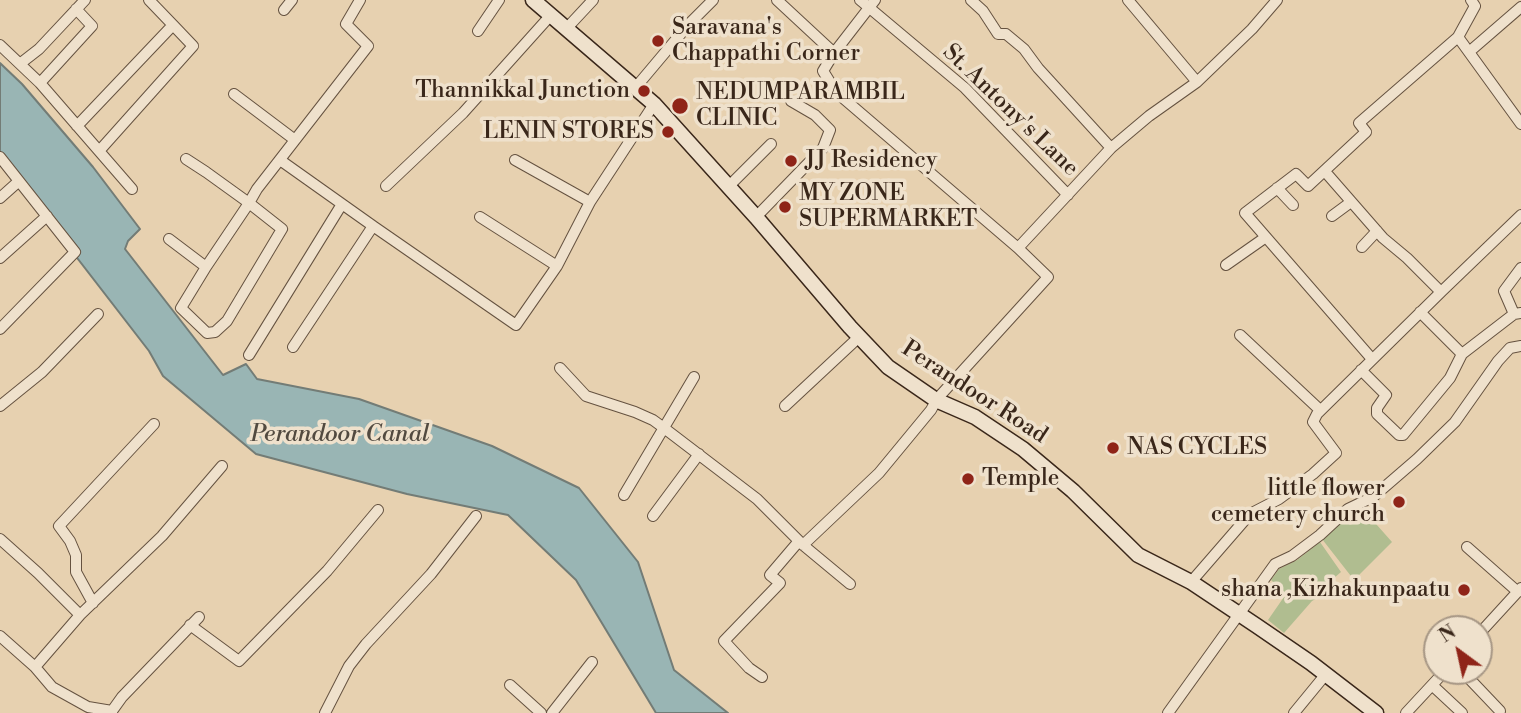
<!DOCTYPE html>
<style>
body{margin:0}
#map{position:relative;width:1521px;height:713px;overflow:hidden;background:#e7d1b0;font-family:"Libre Bodoni",serif}
canvas{display:block}
.north{position:absolute;left:1423px;top:615px;width:70px;height:70px;box-sizing:border-box;background:#efe1cc;border:2px solid #a79785;border-radius:50%;rotate:327deg;font-size:19px;font-weight:700;line-height:28px;text-align:center;color:#3a271a}
.north::after{content:'';display:block;margin:auto;width:24px;height:32px;background:#8f2418;clip-path:polygon(50% 0,100% 100%,50% 72%,0 100%)}
</style>
<div id="map">
<canvas width="1521" height="713"></canvas>
<div class="north">N</div>
</div>
<script>
const ctx = document.querySelector('canvas').getContext('2d');
ctx.lineJoin = 'round';
function fill(path, color) { ctx.fillStyle = color; ctx.fill(path, 'evenodd'); }
const poly = rows => new Path2D(rows.map(r => 'M' + r).join(''));
function trace(path, color, width, dash) { ctx.strokeStyle = color; ctx.lineWidth = width; ctx.lineCap = dash ? 'butt' : 'round'; ctx.setLineDash(dash || []); ctx.stroke(path); }
function label(font, color, halo, rows, align = 'center') {
  ctx.font = font + ' "Libre Bodoni",serif'; ctx.lineWidth = 7; ctx.setLineDash([]); ctx.textBaseline = 'middle'; ctx.strokeStyle = halo; ctx.fillStyle = color; for (const [text, x, y, turn = 0] of rows) {
    ctx.save(); ctx.translate(x, y); ctx.rotate((+turn || 0) * Math.PI / 180); ctx.textAlign = isNaN(turn) ? turn : align; if (halo) ctx.strokeText(text, 0, 0); ctx.fillText(text, 0, 0); ctx.restore();
  }
}
const green = poly([
 [1361,507,1392,542,1354,580,1322,539,1351,513],
 [1320,542,1341,572,1326,585,1323,595,1312,601,1284,633,1268,620,1286,594,1271,580,1279,569,1297,560]
]);
const water = poly([
 [0,63,22,84,93,167,140,229,128,241,125,249,223,375,246,364,257,379,359,399,492,446,579,488,638,562,674,670,728,713,656,713,576,580,508,515,407,494,256,454,163,376,149,351,0,158,0,63]
]);
const street = poly([
 [777,0,834,53],
 [860,0,965,88,1068,195],
 [875,0,834,53,823,71,836,92,1018,248],
 [971,0,983,11,998,34,1006,34,1024,49,1038,68,1111,148],
 [1128,0,1197,82],
 [1471,0,1475,6,1458,37,1521,124],
 [284,10,292,0],
 [566,29,593,0],
 [478,31,499,0],
 [0,45,40,83,132,189],
 [1469,52,1521,7],
 [21,63,39,49,85,0],
 [40,83,92,26,76,9],
 [636,87,689,24,713,0],
 [234,94,295,140],
 [77,126,173,25,149,0],
 [100,150,193,46,173,25],
 [0,157,75,252,0,329],
 [186,159,206,172,249,203,282,229,227,321,215,332,207,333,181,308,206,267,249,203,257,189,368,46,346,24,360,0],
 [280,160,342,204],
 [515,160,590,202],
 [386,186,463,113,550,16],
 [729,186,771,144],
 [1277,188,1293,205],
 [0,198,19,181],
 [1332,216,1351,202],
 [480,217,557,266],
 [756,217,823,148,830,130,815,115,791,101],
 [169,239,206,267],
 [1362,247,1377,231],
 [0,258,47,216],
 [1226,265,1266,237],
 [1521,268,1504,291,1514,314,1521,313],
 [1441,292,1521,215],
 [1420,312,1462,354,1514,314],
 [1240,335,1320,410],
 [293,347,373,226,516,325,557,266,590,202,654,104],
 [249,355,342,204,373,226],
 [1372,359,1245,213,1296,174,1308,186,1366,132,1359,123,1458,37],
 [560,368,586,396,635,412,653,420,664,428,757,499,803,545,850,584],
 [1361,370,1386,395,1377,408,1377,414,1399,435,1403,435,1450,378,1462,354],
 [0,406,42,372,98,314],
 [785,406,859,337],
 [624,495,694,377],
 [653,516,699,454],
 [0,539,38,573,80,615],
 [803,545,879,473,931,410,937,399,1048,277,1018,248,1111,148,1149,116,1197,82,1252,29,1277,0],
 [1467,547,1518,592],
 [1191,582,1250,514,1279,499,1313,474,1336,453,1313,422,1317,414,1441,292,1407,258,1383,238,1328,175],
 [93,603,76,572,76,555,70,541,59,526,154,424],
 [190,625,239,661,327,571,378,510],
 [1479,634,1521,588],
 [0,636,35,667,52,687,88,707,112,711],
 [35,667,80,615,162,536,222,466],
 [1462,671,1500,711],
 [762,677,749,668,724,641,780,583,770,575,799,541],
 [510,685,541,713],
 [1432,685,1462,713],
 [112,713,112,711,122,697,199,617],
 [325,713,349,666,366,644,431,574,476,516],
 [552,713,592,662],
 [1168,713,1275,564,1292,556,1320,535,1348,509,1373,497,1417,459,1455,422,1498,361,1510,348,1521,346],
 [1294,713,1326,674],
 [1406,713,1445,671]
]);
const secondary = poly([
 [533,0,654,104,756,217,850,327,888,367,936,400,975,417,1023,449,1073,491,1138,555,1191,582,1257,626,1311,663,1376,713]
]);
const markers = [
 [658,41,7,"#8f2418"],
 [644,91,7,"#8f2418"],
 [680,106,9,"#8f2418"],
 [668,132,7,"#8f2418"],
 [791,161,7,"#8f2418"],
 [785,207,7,"#8f2418"],
 [1113,448,7,"#8f2418"],
 [968,479,7,"#8f2418"],
 [1399,502,7,"#8f2418"],
 [1464,590,7,"#8f2418"]
];
const poiNames = [
 ["Saravana's",672,28],
 ["Chappathi Corner",672,54],
 ["Thannikkal Junction",630,91,"right"],
 ["NEDUMPARAMBIL",696,93],
 ["CLINIC",696,119],
 ["LENIN STORES",654,132,"right"],
 ["JJ Residency",805,161],
 ["MY ZONE",799,194],
 ["SUPERMARKET",799,220],
 ["NAS CYCLES",1127,448],
 ["Temple",982,479],
 ["little flower",1385,489,"right"],
 ["cemetery church",1385,515,"right"],
 ["shana ,Kizhakunpaatu",1450,590,"right"]
];
const streetNames = [
 ["St. Antony's Lane",1010,111,44],
 ["Perandoor Road",974,393,33]
];
const waterNames = [
 ["Perandoor Canal",340,435]
];
fill(green, '#b0bd90');
fill(water, '#99b5b4');
trace(water, '#737c76', 2);
trace(street, '#655240', 12);
trace(secondary, '#3a271a', 17);
trace(street, '#efe1cc', 10);
trace(secondary, '#efe1cc', 14);
for (const [x, y, r, color] of markers) { const dot = new Path2D(); dot.arc(x, y, r, 0, 2 * Math.PI); ctx.fillStyle = color; ctx.fill(dot); trace(dot, '#efe1cc', 2.5); }
label('23px', '#3a271a', '#efe1cc', poiNames, 'left');
label('23px', '#3a271a', '#efe1cc', streetNames);
label('italic 24px', '#524a40', '#efe1cc', waterNames);
</script>
